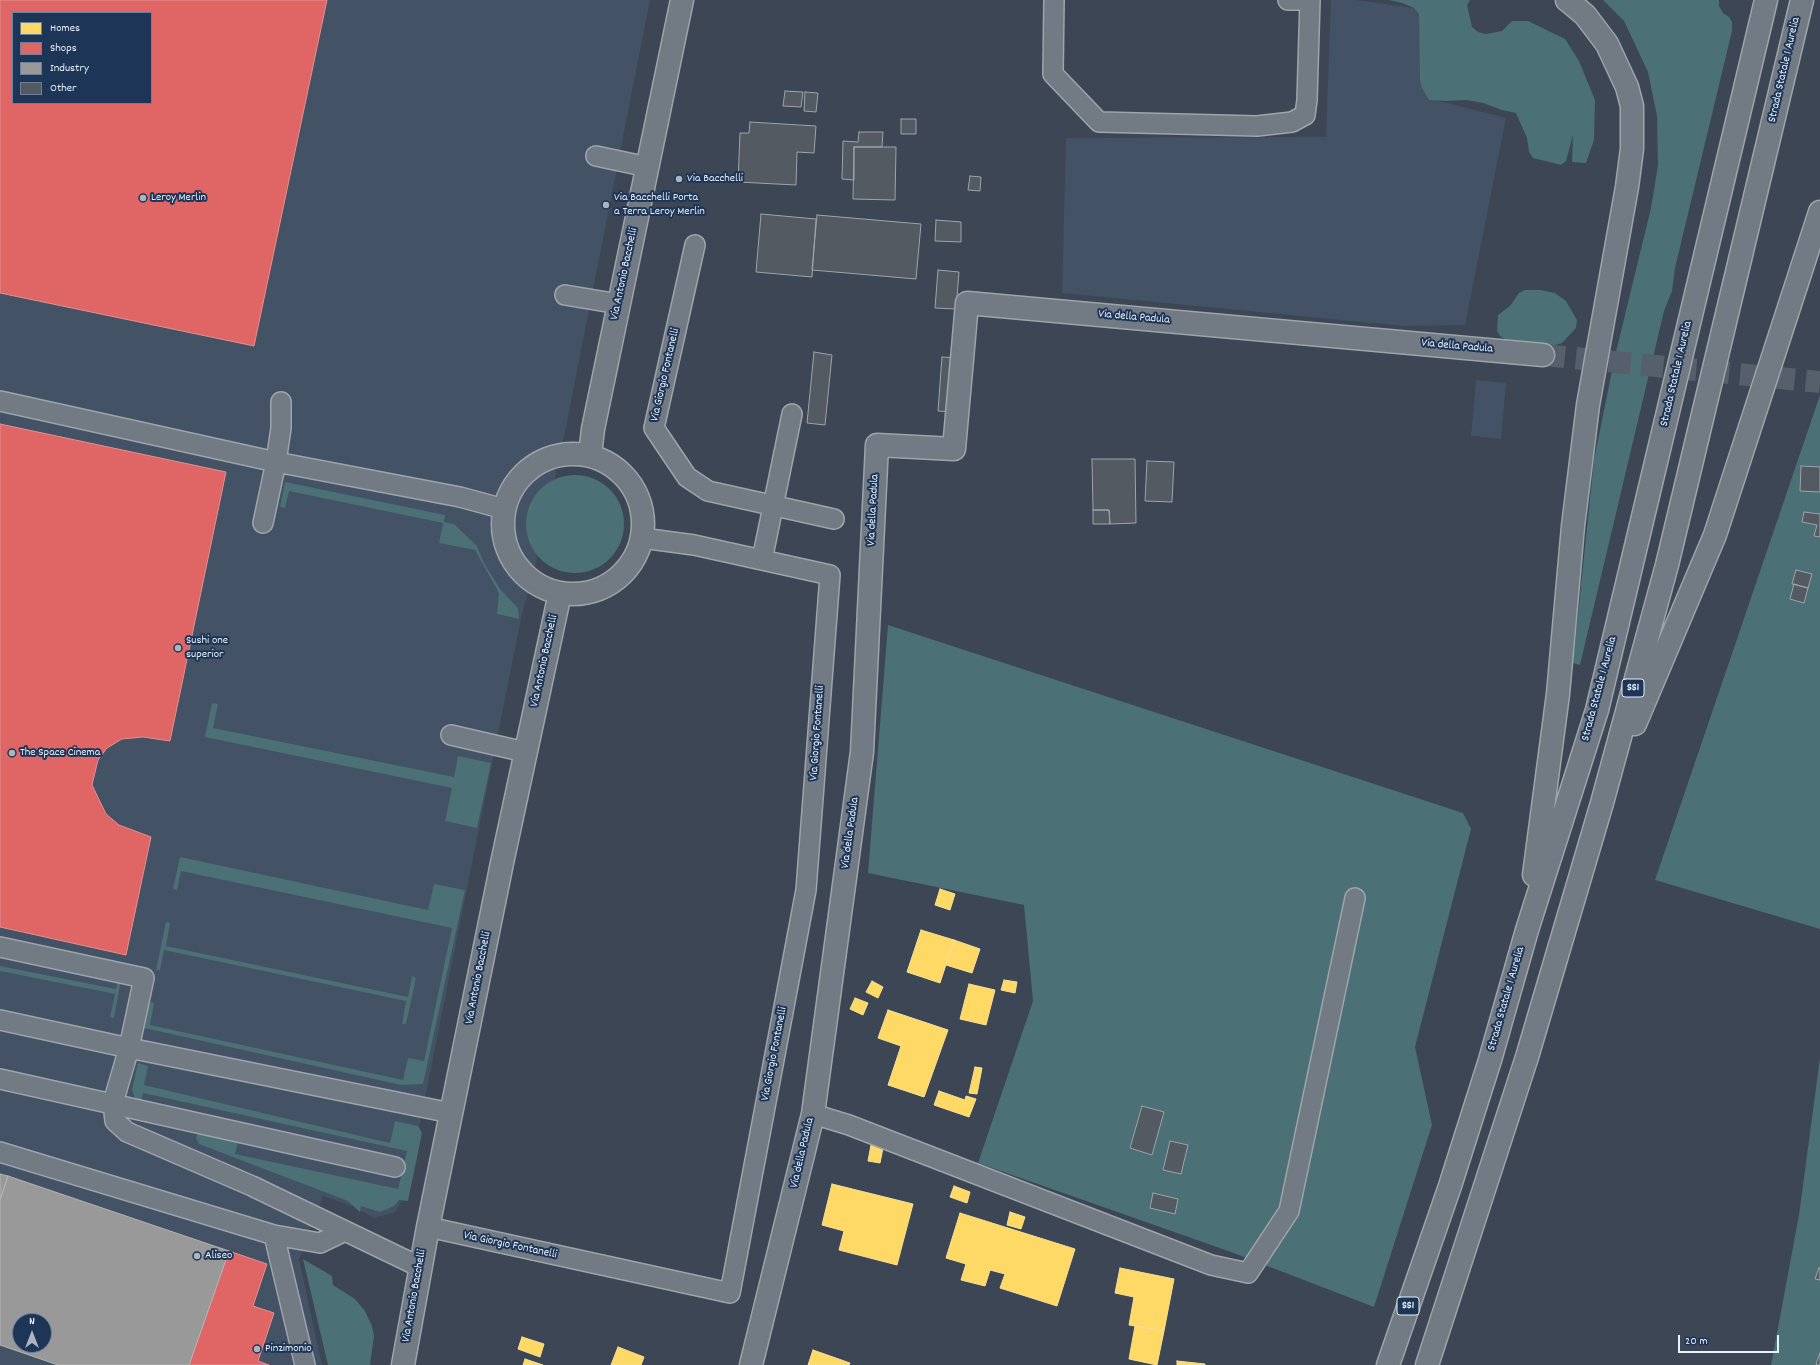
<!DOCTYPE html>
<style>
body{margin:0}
#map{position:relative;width:1820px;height:1365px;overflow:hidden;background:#3c4654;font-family:Dekko,sans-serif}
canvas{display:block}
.legend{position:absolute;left:12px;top:12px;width:140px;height:92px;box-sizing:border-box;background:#1d3557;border:1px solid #6e8097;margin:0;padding:5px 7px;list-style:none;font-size:12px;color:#e8f1f8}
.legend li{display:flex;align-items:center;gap:8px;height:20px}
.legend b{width:20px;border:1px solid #6e8097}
.north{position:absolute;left:12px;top:1313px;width:40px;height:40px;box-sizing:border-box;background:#1d3557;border:1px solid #6e8097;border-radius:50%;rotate:0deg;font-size:11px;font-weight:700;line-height:16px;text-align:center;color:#e8f1f8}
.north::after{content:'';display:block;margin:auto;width:14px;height:18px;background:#acb5bf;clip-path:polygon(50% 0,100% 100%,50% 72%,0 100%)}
.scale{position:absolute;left:1678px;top:1335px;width:101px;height:18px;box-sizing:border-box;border:2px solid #e8f1f8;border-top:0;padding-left:5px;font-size:12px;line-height:14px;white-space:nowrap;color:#e8f1f8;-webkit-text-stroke:3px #1d3557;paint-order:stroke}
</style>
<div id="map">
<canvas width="1820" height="1365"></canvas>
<ul class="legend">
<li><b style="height:11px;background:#ffd966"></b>Homes</li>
<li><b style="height:11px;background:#e06666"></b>Shops</li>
<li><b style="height:11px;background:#999"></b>Industry</li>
<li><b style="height:11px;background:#545a61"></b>Other</li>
</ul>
<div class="north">N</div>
<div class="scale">20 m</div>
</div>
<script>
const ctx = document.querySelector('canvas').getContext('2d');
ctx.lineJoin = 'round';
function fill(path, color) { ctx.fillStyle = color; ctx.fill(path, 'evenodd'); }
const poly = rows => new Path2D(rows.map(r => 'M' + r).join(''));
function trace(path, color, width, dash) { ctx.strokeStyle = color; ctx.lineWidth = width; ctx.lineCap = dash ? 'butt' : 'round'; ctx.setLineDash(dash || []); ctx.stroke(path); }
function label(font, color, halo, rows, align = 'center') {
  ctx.font = font + ' Dekko,sans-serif'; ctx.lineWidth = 4; ctx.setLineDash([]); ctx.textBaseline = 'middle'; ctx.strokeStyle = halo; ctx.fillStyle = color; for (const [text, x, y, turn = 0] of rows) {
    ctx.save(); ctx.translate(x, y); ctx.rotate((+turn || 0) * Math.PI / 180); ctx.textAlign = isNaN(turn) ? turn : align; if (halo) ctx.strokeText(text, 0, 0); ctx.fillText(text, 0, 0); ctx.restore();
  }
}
const built = poly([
 [0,0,650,0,565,432,532,580,522,614,406,1193,395,1212,374,1218,354,1207,323,1196,299,1260,322,1365,0,1365],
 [13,13,151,13,151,103,13,103],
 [20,1321,44,1321,44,1345,20,1345],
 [1331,0,1356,0,1428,10,1427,98,1506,118,1465,325,1403,326,1062,293,1066,138,1326,137],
 [1476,380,1506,383,1501,439,1471,436]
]);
const green = poly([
 [1389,0,1470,0,1467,5,1472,27,1478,32,1486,34,1502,31,1512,21,1528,21,1565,39,1579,61,1595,100,1594,140,1586,163,1572,162,1573,135,1566,161,1561,165,1533,158,1529,152,1527,138,1516,113,1502,110,1483,103,1467,100,1445,101,1429,100,1422,88,1420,80,1419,14,1414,8,1402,3],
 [1603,0,1719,0,1719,6,1723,13,1729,17,1732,22,1732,31,1675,268,1672,291,1664,311,1580,665,1573,663,1594,460,1615,356,1651,208,1658,165,1657,116,1648,72,1624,21],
 [1525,290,1540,290,1555,293,1566,301,1577,320,1576,328,1562,343,1555,345,1520,345,1512,344,1500,336,1497,331,1498,315,1510,306,1519,293],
 [1820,395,1820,929,1655,880],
 '526 524a49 49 0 1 1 98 0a49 49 0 1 1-98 0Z',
 [285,482,445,515,444,522,454,524,477,546,484,563,500,589,518,608,519,619,497,614,499,593,475,550,439,543,443,523,289,491,285,508,280,507],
 [888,625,1463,813,1471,829,1415,1047,1432,1125,1374,1307,1231,1252,978,1163,1033,1001,1024,905,868,873],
 [212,703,218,704,213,728,454,777,458,756,491,763,477,828,445,821,452,788,205,737],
 [180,857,428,910,434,884,465,890,423,1084,401,1085,144,1028,150,1002,154,1003,150,1025,403,1080,408,1058,424,1061,452,928,181,871,177,890,173,889],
 [166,922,170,923,166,946,408,997,412,976,416,978,406,1024,402,1024,406,1001,164,950,160,970,156,970],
 [0,966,116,989,118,979,121,980,114,1018,110,1017,115,994,0,971],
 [1820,1058,1820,1365,1771,1365,1799,1215],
 [138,1063,148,1066,144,1085,390,1143,395,1121,418,1126,422,1133,408,1201,399,1200,394,1206,380,1212,361,1206,360,1212,348,1201,199,1144,196,1138,197,1134,200,1133,238,1142,235,1154,398,1189,407,1151,143,1093,140,1106,136,1101,132,1090],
 [303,1259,332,1276,333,1285,355,1299,365,1311,372,1326,374,1336,370,1365,328,1365]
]);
const homes = poly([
 [940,889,955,894,950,910,935,905,940,889],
 [921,930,954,940,940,983,907,972,921,930],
 [954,940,980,949,972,973,946,965,954,940],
 [1004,980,1017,982,1015,993,1001,990,1004,980],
 [872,981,883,987,878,998,866,992,872,981],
 [969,984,995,990,986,1025,960,1019,969,984],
 [855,998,868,1003,863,1015,850,1009,855,998],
 [888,1010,948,1030,924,1097,888,1085,901,1046,878,1038,888,1010],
 [975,1067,982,1068,977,1094,969,1093,975,1067],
 [939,1091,965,1100,966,1096,976,1099,969,1117,934,1105,939,1091],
 [871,1145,883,1148,880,1163,868,1161,871,1145],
 [832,1184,913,1204,897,1265,839,1250,844,1231,822,1225,832,1184],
 [954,1186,970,1192,967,1203,950,1197,954,1186],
 [1010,1212,1025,1217,1021,1229,1007,1225,1010,1212],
 [960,1213,1075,1249,1057,1306,1000,1288,1005,1274,990,1270,985,1286,961,1280,966,1264,946,1258,960,1213],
 [1120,1268,1174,1279,1164,1331,1129,1325,1134,1297,1115,1293,1120,1268],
 [1135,1326,1164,1331,1157,1365,1129,1359,1135,1326],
 [522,1337,544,1344,540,1357,518,1349,522,1337],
 [618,1347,644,1357,641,1365,611,1365,618,1347],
 [813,1350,850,1363,849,1365,808,1365,813,1350],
 [525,1359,543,1365,523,1365,525,1359],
 [1177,1361,1205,1364,1205,1365,1177,1365,1177,1361]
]);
const shops = poly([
 [0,0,327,0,254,346,0,293,0,0],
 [13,13,151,13,151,103,13,103,13,13],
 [0,424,226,472,170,741,143,737,122,739,107,748,98,760,92,785,106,814,119,825,151,837,126,955,0,927,0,424],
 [229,1251,267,1264,253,1306,274,1313,258,1361,269,1365,189,1365,229,1251]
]);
const industry = poly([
 [0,1174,8,1176,0,1200,0,1174],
 [8,1176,229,1251,189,1365,58,1365,0,1345,0,1200,8,1176],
 [20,1321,44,1321,44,1345,20,1345,20,1321]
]);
const building = poly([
 [785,91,803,92,801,107,783,106,785,91],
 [805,92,818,93,816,112,804,111,805,92],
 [901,119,916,119,916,134,901,134,901,119],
 [750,122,816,126,814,153,797,152,796,185,738,182,740,133,749,133,750,122],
 [859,132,883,132,882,147,854,147,854,180,842,179,843,141,858,142,859,132],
 [854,147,896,147,895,200,853,199,854,147],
 [970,176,981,177,980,191,968,190,970,176],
 [761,214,816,219,812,277,756,272,761,214],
 [817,215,921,224,916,279,812,270,817,215],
 [936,220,961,222,961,242,935,241,936,220],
 [938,270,959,272,956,309,935,308,938,270],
 [814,352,832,355,825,425,807,423,814,352],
 [942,357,956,358,952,412,938,411,942,357],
 [1092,459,1135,459,1136,523,1110,524,1109,510,1093,510,1092,459],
 [1147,461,1174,462,1172,502,1145,501,1147,461],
 [1801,466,1820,467,1820,492,1800,491,1801,466],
 [1093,510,1109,510,1110,524,1093,524,1093,510],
 [1804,512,1820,514,1820,537,1814,536,1817,525,1802,522,1804,512],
 [1796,570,1812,574,1808,588,1792,584,1796,570],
 [1794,584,1808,588,1804,603,1790,599,1794,584],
 [1142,1106,1164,1112,1152,1155,1130,1148,1142,1106],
 [1170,1141,1188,1145,1181,1174,1163,1170,1170,1141],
 [1153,1193,1178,1199,1175,1214,1150,1208,1153,1193],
 [1819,1268,1820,1268,1820,1280,1815,1279,1819,1268],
 [1820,1353,1820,1365,1818,1365,1816,1364,1820,1353]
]);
const streetTunnel = poly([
 [1543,355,1820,382]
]);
const lane = poly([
 [1054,0,1053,74,1099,122,1257,126,1292,122,1305,115,1307,100,1310,0],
 [1288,0,1310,0],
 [596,156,648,167],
 [695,245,654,428,687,477,708,491,834,519],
 [565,295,619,304],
 [0,401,276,462,460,497,504,509],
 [263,523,276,462,281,428,281,402],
 [762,560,792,414],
 [451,735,525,752],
 [0,947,144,978,129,1048,113,1103,115,1121,127,1132,252,1186,420,1267],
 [0,1020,129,1048,451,1113],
 [0,1079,395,1167],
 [813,1114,849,1125,1211,1265,1248,1273,1289,1211,1355,898],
 [0,1152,274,1235,320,1243,345,1231],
 [428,1227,730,1293,806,890,830,575,694,545,642,538],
 [274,1235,305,1365]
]);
const street = poly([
 [751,1365,813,1114,862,752,877,445,954,449,967,303,1543,355]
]);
const secondary = poly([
 '503 524a70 70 0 1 1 140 0a70 70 0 1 1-140 0Z',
 [590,455,593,429,619,304,682,0],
 [403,1365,428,1227,502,863,560,593]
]);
const highway = poly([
 [1635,724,1715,535,1820,212],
 [1534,875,1558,694,1573,526,1588,405,1627,187,1632,149,1632,106,1627,87,1607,44,1585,15,1567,0],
 [1388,1365,1450,1186,1490,1060,1527,930,1597,710,1766,0],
 [1427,1365,1527,1057,1602,803,1667,565,1802,0]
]);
const markers = [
 [679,179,4,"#acb5bf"],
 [143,198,4,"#acb5bf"],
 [606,205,4,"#acb5bf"],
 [178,648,4,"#acb5bf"],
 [12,753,4,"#acb5bf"],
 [197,1256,4,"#acb5bf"],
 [257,1349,4,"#acb5bf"]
];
const shields = [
 [1633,688,22],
 [1408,1306,22]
];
const shieldNames = [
 ["SS1",1633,688],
 ["SS1",1408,1306]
];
const streetNames = [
 ["Strada Statale 1 Aurelia",1785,70,-77],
 ["Via Antonio Bacchelli",625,274,-78],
 ["Via della Padula",1134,318,5],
 ["Via della Padula",1457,347,5],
 ["Strada Statale 1 Aurelia",1677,374,-77],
 ["Via Giorgio Fontanelli",666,375,-77],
 ["Via della Padula",874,510,-87],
 ["Via Antonio Bacchelli",545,661,-78],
 ["Strada Statale 1 Aurelia",1600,689,-75],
 ["Via Giorgio Fontanelli",818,733,-86],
 ["Via della Padula",851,833,-82],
 ["Via Antonio Bacchelli",479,978,-79],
 ["Strada Statale 1 Aurelia",1507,999,-74],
 ["Via Giorgio Fontanelli",775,1054,-79],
 ["Via della Padula",803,1153,-77],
 ["Via Giorgio Fontanelli",510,1246,12],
 ["Via Antonio Bacchelli",415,1296,-80]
];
const poiNames = [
 ["Via Bacchelli",687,179],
 ["Leroy Merlin",151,198],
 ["Via Bacchelli Porta",614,198],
 ["a Terra Leroy Merlin",614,212],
 ["Sushi one",186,641],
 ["superior",186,655],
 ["The Space Cinema",20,753],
 ["Aliseo",205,1256],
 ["Pinzimonio",265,1349]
];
fill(built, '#435264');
fill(green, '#4b7075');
fill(homes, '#ffd966');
trace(homes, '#f8e092', 1);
fill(shops, '#e06666');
trace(shops, '#e29092', 1);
fill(industry, '#999');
trace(industry, '#b1b3b6', 1);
fill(building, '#545a61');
trace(building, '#9da4ab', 1);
trace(streetTunnel, '#56606d', 22, [22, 11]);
trace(lane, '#9da4ab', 22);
trace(street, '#9da4ab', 25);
trace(secondary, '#9da4ab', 25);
trace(highway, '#9da4ab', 25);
trace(lane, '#727a84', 19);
trace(street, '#727a84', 22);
trace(secondary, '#727a84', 22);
trace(highway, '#727a84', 22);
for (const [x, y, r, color] of markers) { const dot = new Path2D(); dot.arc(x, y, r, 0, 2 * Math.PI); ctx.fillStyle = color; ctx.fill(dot); trace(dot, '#1d3557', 1.5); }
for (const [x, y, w] of shields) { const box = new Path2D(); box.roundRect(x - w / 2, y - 9, w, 18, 3); ctx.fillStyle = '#1d3557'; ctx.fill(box); trace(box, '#e8f1f8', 1); }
label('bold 11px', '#e8f1f8', null, shieldNames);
label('12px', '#e8f1f8', '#1d3557', streetNames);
label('12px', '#e8f1f8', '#1d3557', poiNames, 'left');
</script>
